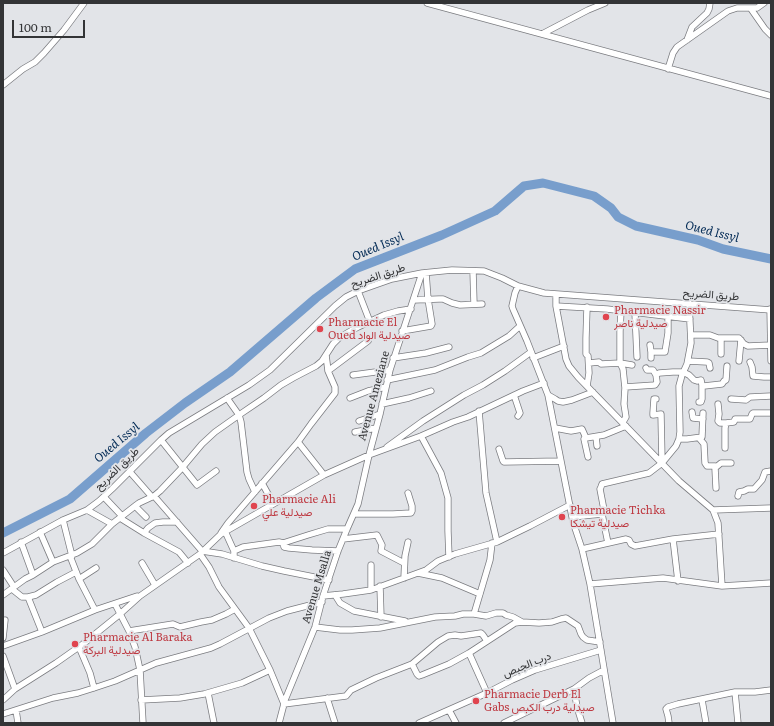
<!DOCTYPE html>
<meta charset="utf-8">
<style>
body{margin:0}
#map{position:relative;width:774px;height:726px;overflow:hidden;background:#e2e4e8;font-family:Literata,serif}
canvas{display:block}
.frame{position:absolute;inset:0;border:4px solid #333436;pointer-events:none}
.scale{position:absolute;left:12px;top:20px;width:73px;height:18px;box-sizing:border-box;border:2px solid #333436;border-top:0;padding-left:5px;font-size:12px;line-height:14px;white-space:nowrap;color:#333436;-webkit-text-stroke:3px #e2e4e8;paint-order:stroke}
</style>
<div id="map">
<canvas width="774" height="726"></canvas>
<div class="frame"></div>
<div class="scale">100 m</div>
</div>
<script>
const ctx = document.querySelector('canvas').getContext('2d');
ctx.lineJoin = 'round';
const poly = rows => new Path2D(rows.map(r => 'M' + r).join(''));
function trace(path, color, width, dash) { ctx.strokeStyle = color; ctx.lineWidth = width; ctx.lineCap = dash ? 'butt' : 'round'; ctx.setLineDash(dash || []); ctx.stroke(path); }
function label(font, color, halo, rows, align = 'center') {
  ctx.font = font + ' Literata,Vazirmatn,serif'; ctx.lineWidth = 3.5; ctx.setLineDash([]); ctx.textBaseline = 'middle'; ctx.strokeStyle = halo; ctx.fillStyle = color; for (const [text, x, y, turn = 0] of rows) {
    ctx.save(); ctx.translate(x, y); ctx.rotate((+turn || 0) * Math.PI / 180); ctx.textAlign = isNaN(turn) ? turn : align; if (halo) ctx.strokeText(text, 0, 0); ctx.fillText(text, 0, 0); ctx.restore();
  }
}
const river = poly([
 [3,533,70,499,146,433,185,403,230,372,316,298,355,269,442,235,495,211,524,186,543,183,594,196,611,208,618,217,636,226,698,240,723,249,771,259]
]);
const minor = poly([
 [427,3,771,96],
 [751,9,765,29,771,35],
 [542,34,588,10,605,3],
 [687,40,692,27,707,13,709,9,710,3],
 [668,69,673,53,677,47,728,11,737,8,757,8,764,3],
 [3,85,23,69,35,62,44,53,64,30,84,3],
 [473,271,474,304],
 [518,286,515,293,512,306,513,309,527,341,548,395,573,522,582,549,590,584,613,723],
 [358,291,370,322],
 [556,294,556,306,566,359,569,366,578,377,679,481,713,510,718,523,722,586],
 [414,300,439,299,443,299,452,303,460,305,482,304],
 [556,306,607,309,690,319],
 [587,307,586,338,586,354,588,356,589,373,587,386],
 [770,309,771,361],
 [621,311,620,331,620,363,623,369,625,388,624,404,626,417,623,422],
 [635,313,637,357],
 [402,331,431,326,432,324,428,299,426,273],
 [691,335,710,335,718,338,739,338,744,344,748,346,771,345],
 [721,338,721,354],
 [650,345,651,352,665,352,668,333,668,316],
 [393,358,426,353,449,347],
 [533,358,564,346],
 [651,358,651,352],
 [688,361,707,362,709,363,710,368],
 [739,361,741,340],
 [750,362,752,367,753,376,764,377,771,377],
 [589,363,599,362,601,364,620,363,632,365],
 [646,368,647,370,653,370,656,375],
 [328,371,368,341],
 [353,375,390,370],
 [387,380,435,370,468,357,481,353,509,336,520,326],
 [625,387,655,385,657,382,656,375,659,373,673,372,683,372,689,375,694,380,697,381,701,380,702,385,704,386,722,384,724,381,726,380,727,366],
 [514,395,520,413,518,416],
 [548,395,555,399,558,401,563,402,572,400,593,392],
 [227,398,239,415,241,422,247,472,249,479,255,492],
 [350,398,368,391,386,387],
 [656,399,654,399,653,413,653,415,661,414,662,462],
 [731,399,746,400,750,397,771,396],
 [699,402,701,402,702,399,702,385],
 [382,404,409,398,431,391],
 [718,404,719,414,718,421,720,423,726,423],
 [479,411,486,493,497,542],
 [692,412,693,418,703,419],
 [359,421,380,414],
 [555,428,571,431,582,429,586,438,604,435,626,426],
 [355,432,376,428],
 [421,436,441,473,448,498,448,531,449,557],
 [585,437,584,439,588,457],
 [596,437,597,446],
 [699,438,704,444,705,463,707,466,715,466,715,468,716,488],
 [679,439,687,439,702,437,703,413],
 [161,440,197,485,216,471],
 [298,442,324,475],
 [387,447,423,421,464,395,483,385,505,371,531,352],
 [725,448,725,428,726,423,734,422,735,419,750,419,752,414,753,413,771,413],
 [499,449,503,461,504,462,561,461],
 [715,468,721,463,731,463],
 [130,472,152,497],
 [262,483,273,503],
 [154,496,202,551,222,554,262,566,284,571,329,580],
 [738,496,739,492,744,491,748,489,754,489,762,480,765,472,771,471],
 [104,497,122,516],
 [135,506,146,517],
 [87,510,112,524],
 [713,510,771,508],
 [354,514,393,514,411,513,412,511,412,506,408,493],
 [602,514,608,543],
 [572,517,602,514,604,510,600,489,601,487,602,484,649,473,662,463,676,446,679,439,680,432,679,386,682,375,687,364,691,343,689,303],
 [120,518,144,533,179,552,188,563],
 [63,520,72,556],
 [224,529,234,551],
 [40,532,53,562],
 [144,533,148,528,155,523,163,522,177,522],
 [221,533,228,523,298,442,311,424,335,393,335,387,328,371,326,355],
 [343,539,377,535,382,545,381,551,404,563],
 [673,539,678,581],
 [21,542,33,575],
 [283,543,284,547,289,548,312,550,338,551],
 [582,549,626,539,629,540,631,544,635,546,673,539,719,534],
 [3,553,63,520,87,510,99,501,112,489,161,440,169,433,249,385,270,370,335,306,346,297,358,291,392,279,422,273,452,270,484,271,502,278,518,286,544,293,771,310],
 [200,554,209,567,219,587,249,628,270,670,284,704,346,696,351,690,376,678,412,664,438,642,448,636,455,635,461,636,481,633,483,635,487,641],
 [70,556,79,579,95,610],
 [234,558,234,551,243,547,279,542,283,543,308,535,328,529,347,529],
 [142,563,155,585],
 [371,565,371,590],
 [3,570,14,587],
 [418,573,442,578,480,594],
 [404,578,405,556,408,542],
 [79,579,96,568],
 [590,584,663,578,722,586,771,583],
 [380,586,381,617],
 [12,589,22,597,28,597,36,595,57,582,76,572],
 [3,595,25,579,33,575,53,562,77,553,92,544,112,524,135,506,139,503,154,496,160,491,181,469,202,444,215,432,239,415,264,398,281,385,293,378,316,366,322,361,333,344,340,337,358,327,384,315,398,311,411,309],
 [335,595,340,603,354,611,405,621],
 [323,596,343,594,371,590,426,570,438,561,455,554,497,542,530,526,570,505],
 [28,597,42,632],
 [115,604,129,631,135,647,140,670,143,723],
 [474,614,490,560,492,543],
 [315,627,340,630,352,630,380,628,435,617,455,616,463,614,474,614,486,616,496,613,503,613,506,615,513,617,522,622,539,623,552,622,561,619,566,618,578,626,581,634,583,637,587,640,600,642],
 [129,631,173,624,180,627,201,622,212,620,226,614,235,609],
 [3,638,5,620],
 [3,646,42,632,95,610,137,596],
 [79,647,90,673,94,688],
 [469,653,487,693],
 [3,656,15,689],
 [412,664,417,674,419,676,422,675,449,664,469,653,515,623,522,622],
 [574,689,577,707,582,723],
 [735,692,738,723],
 [208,693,214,723],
 [327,698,335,723],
 [3,700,15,689,56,663,83,644,120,614,140,596,200,554,221,534,324,475,369,455,421,436,453,422,468,417,523,391,544,383],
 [141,700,180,698,204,694,242,683,270,670],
 [702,700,706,723],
 [16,710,18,723],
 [449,710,456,723],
 [3,714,53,698,78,693,94,688,115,681,156,663,211,648,220,644,269,618,287,611,322,602],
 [279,723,285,700,315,627,323,596,338,551,347,529,358,504,369,455,380,414,390,370,422,273],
 [419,723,487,693,512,680,535,670,601,650],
 [504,723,574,689,589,678,604,670],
 [669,723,668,716,666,709,668,707,678,704,735,692,755,692,771,690]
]);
const markers = [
 [606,317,4,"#e0444e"],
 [320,329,4,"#e0444e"],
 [254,506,4,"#e0444e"],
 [562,517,4,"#e0444e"],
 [75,644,4,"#e0444e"],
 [476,701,4,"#e0444e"]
];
const streetNames = [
 ["طريق الضريح",378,276,-18],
 ["طريق الضريح",711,295,4],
 ["Avenue Ameziane",374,396,-75],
 ["طريق الضريح",117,469,-44],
 ["Avenue Msalla",317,587,-73],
 ["درب الجبص",527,665,-22]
];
const healthNames = [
 ["Pharmacie Nassir",614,311],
 ["صيدلية ناصر",614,324],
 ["Pharmacie El",328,323],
 ["Oued صيدلية الواد",328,336],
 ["Pharmacie Ali",262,500],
 ["صيدلية علي",262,513],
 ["Pharmacie Tichka",570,511],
 ["صيدلية تيشكا",570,524],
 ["Pharmacie Al Baraka",83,638],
 ["صيدلية البركة",83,651],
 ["Pharmacie Derb El",484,695],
 ["Gabs صيدلية درب الكبص",484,708]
];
const waterNames = [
 ["Oued Issyl",712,232,14],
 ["Oued Issyl",378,247,-23],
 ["Oued Issyl",117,443,-40]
];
trace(river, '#789ecc', 9);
trace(minor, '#7b7c80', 7);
trace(minor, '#fff', 5.5);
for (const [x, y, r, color] of markers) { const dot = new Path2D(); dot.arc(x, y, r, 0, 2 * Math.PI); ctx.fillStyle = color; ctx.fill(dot); trace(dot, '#e2e4e8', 1.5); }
label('11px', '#333436', '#e2e4e8', streetNames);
label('11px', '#be3a42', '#e2e4e8', healthNames, 'left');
label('italic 12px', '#012954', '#e2e4e8', waterNames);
</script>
